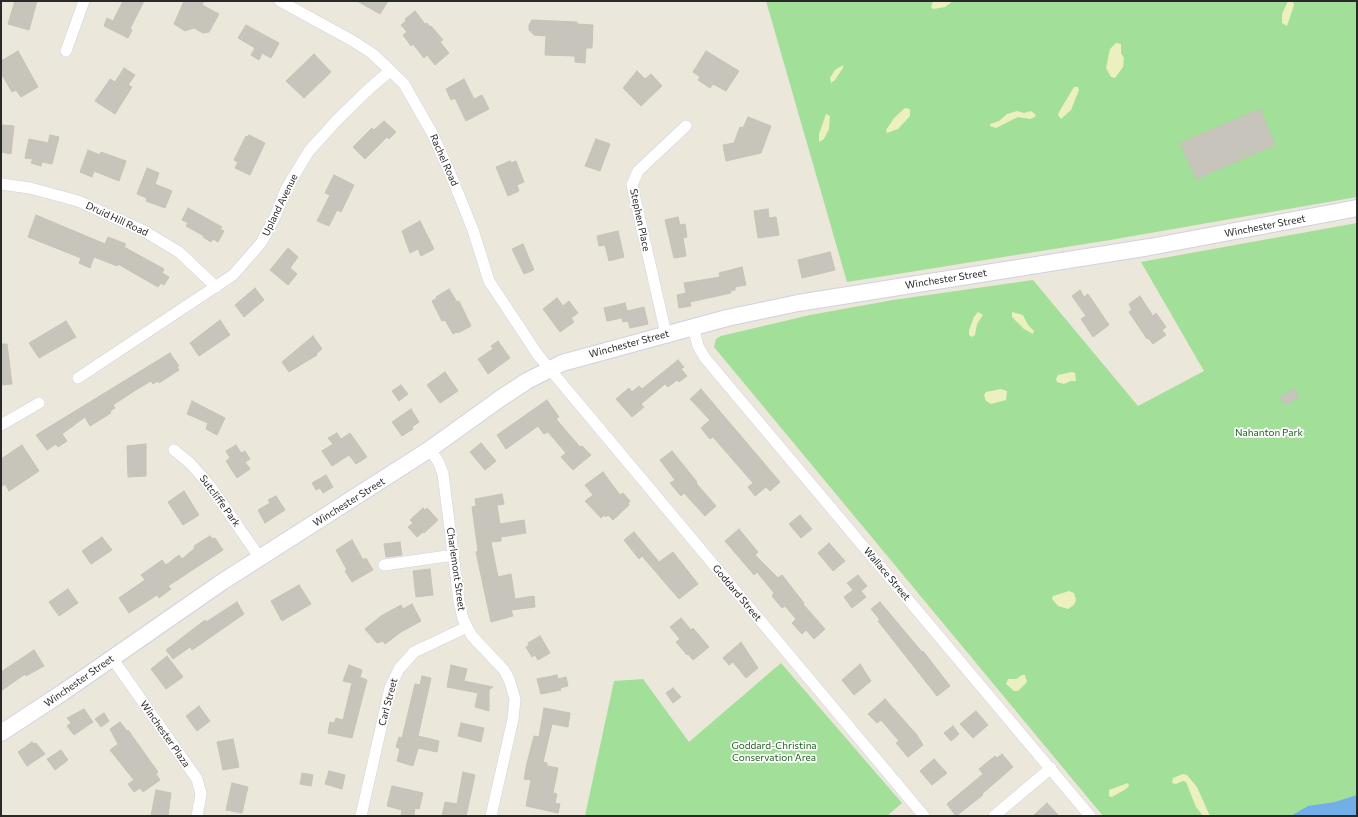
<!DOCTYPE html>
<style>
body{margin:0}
#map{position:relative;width:1358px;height:817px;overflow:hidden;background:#ebe7db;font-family:Commissioner,sans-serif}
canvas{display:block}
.frame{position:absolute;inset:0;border:2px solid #292929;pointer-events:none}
</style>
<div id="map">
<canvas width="1358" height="817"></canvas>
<div class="frame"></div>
</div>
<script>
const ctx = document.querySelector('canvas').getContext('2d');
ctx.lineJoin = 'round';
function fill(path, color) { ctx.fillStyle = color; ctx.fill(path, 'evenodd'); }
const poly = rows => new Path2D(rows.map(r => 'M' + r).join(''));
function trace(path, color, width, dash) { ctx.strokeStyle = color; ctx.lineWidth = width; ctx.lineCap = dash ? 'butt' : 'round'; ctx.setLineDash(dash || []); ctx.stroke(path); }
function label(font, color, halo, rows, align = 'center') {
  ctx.font = font + ' Commissioner,sans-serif'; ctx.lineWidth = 3.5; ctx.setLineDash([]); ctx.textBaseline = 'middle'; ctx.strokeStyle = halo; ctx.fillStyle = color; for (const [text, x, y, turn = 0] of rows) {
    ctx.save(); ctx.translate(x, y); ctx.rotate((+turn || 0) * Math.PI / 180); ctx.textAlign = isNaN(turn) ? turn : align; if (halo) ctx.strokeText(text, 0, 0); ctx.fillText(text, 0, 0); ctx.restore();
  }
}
const green = poly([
 [766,1,1357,1,1357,197,1110,240,847,282],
 [1357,223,1357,816,1103,816,714,347,716,339,721,336,810,315,893,300,1033,280,1138,406,1204,371,1141,262],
 [781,663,902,803,887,816,585,816,614,681,643,679,689,742]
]);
const sand = poly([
 [933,1,953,1,945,7,933,9,931,7],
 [1288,1,1293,2,1294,5,1287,26,1282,23,1282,14],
 [1116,43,1121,44,1121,53,1124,58,1123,67,1115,78,1111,77,1106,68,1110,49],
 [843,65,843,68,835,80,831,83,830,78,835,70],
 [1074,87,1078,87,1079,90,1071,110,1061,119,1058,115,1059,112],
 [905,108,910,109,910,116,898,129,887,133,886,130,894,118],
 [1017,111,1024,113,1031,111,1036,115,1035,117,1030,119,1018,117,996,128,990,126,990,124,999,121,1007,114],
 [826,114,830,116,829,129,824,139,819,142,819,134],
 [978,312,983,315,977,324,975,335,972,337,969,335,969,330,974,317],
 [1012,312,1023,315,1028,325,1034,331,1033,334,1024,329,1012,317],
 [1072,372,1075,373,1076,381,1071,381,1064,384,1057,382,1056,379,1058,375],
 [1001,389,1007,391,1006,400,991,404,986,401,984,395,986,392],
 [1069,591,1074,593,1076,600,1074,605,1068,609,1058,606,1052,599,1053,596],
 [1022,675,1025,675,1027,682,1018,691,1014,691,1006,684,1008,679,1016,679],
 [1183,774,1187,775,1197,787,1210,816,1203,816,1196,807,1186,782,1183,781,1176,784,1172,783,1173,778],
 [1128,783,1129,786,1126,789,1112,797,1109,796,1109,790]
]);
const water = poly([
 [1357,795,1357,816,1291,816,1308,806,1335,802]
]);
const building = poly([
 [15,1,37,1,29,30,8,24,15,1],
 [123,1,144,1,130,29,132,30,128,38,104,26,107,18,113,21,123,1],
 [184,1,204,1,202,5,219,14,209,32,203,33,194,28,185,31,174,24,184,1],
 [357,1,388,1,380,14,357,1],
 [415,11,425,24,427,23,430,27,431,26,443,40,440,42,449,53,435,65,427,55,424,58,413,44,411,46,403,35,407,32,401,25,406,21,405,19,415,11],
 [532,20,577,22,577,24,593,25,592,48,586,48,585,63,575,62,575,56,545,55,546,36,534,35,529,30,529,25,532,20],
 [246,25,279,43,271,58,262,53,259,60,251,55,255,48,238,38,246,25],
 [18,51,38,87,21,97,16,90,12,92,1,73,1,61,18,51],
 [706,51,739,71,726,91,713,84,710,88,698,80,700,77,693,72,706,51],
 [314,54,331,72,304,98,286,81,314,54],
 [124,68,135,75,128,85,132,87,115,114,95,101,110,79,115,82,124,68],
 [637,71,645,79,651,74,662,86,641,106,623,88,637,71],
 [464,79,474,99,482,95,489,109,466,121,455,98,451,100,446,89,464,79],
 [1260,109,1275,145,1196,179,1180,143,1260,109],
 [748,117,771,126,761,153,726,161,723,145,734,143,740,127,743,128,748,117],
 [384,121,396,132,389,139,387,137,365,159,353,147,372,128,374,130,384,121],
 [2,125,14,126,11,154,1,152,2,125],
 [50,135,59,137,52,164,42,162,41,166,31,163,33,159,25,158,29,139,48,143,50,135],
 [249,135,265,143,250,175,235,168,238,162,234,160,246,136,248,137,249,135],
 [596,139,610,144,600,171,585,166,596,139],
 [88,150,100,155,101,152,126,161,119,181,94,171,92,177,80,172,88,150],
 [510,161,511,163,516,161,524,182,517,185,519,191,508,196,496,167,510,161],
 [147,168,159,173,155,184,172,191,165,208,146,201,147,198,137,194,147,168],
 [334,175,354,185,341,212,337,210,329,226,317,221,330,195,325,193,334,175],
 [188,208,222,227,220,229,224,231,218,242,213,239,211,242,203,237,204,236,186,226,188,223,182,220,188,208],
 [768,209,769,218,776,217,779,235,758,238,754,211,768,209],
 [36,215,105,244,108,237,126,244,124,247,164,269,162,273,169,277,164,285,161,283,158,287,118,264,117,266,94,257,90,268,79,263,81,258,28,237,36,215],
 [678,217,680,225,685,224,687,237,683,238,686,256,674,258,665,220,678,217],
 [420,221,434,249,421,256,418,249,410,253,402,231,420,221],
 [618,231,624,257,609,261,605,245,599,246,597,236,618,231],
 [523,244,534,270,524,274,512,249,523,244],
 [288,248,298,257,290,268,297,274,288,285,270,270,288,248],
 [830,252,835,270,802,278,798,260,830,252],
 [742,267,746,285,735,287,735,290,730,291,731,293,690,302,691,306,679,308,677,295,686,293,684,283,720,277,719,273,742,267],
 [255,288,264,300,244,317,235,305,255,288],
 [449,289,457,302,459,301,471,326,458,333,457,332,453,334,445,320,442,321,432,301,437,298,436,297,449,289],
 [1080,290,1084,297,1088,294,1109,325,1093,337,1081,319,1086,316,1072,296,1080,290],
 [1140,296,1153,316,1156,313,1166,327,1162,330,1166,335,1153,344,1148,338,1147,339,1129,312,1132,310,1129,304,1140,296],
 [557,298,563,306,569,301,578,313,571,318,574,322,560,332,543,309,557,298],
 [625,303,627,311,644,307,648,324,630,328,628,321,623,322,622,318,607,321,604,308,625,303],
 [220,320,230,335,199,356,190,343,220,320],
 [66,321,76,337,39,358,29,343,66,321],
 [313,336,322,349,316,354,317,355,289,372,282,362,313,336],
 [498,341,510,358,488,374,478,359,493,349,491,346,498,341],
 [1,344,7,344,12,384,1,385,1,344],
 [170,353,179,366,177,367,179,370,159,383,158,381,153,384,151,381,139,388,113,405,115,408,110,411,111,413,90,426,85,417,62,434,67,441,58,447,56,444,47,450,36,435,170,353],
 [678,360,684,367,681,369,687,376,679,382,677,380,668,387,665,384,641,404,644,407,632,417,616,399,629,388,632,392,639,386,642,389,678,360],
 [445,372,458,391,440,403,427,385,445,372],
 [401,385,408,394,399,401,392,391,401,385],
 [701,389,780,482,770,491,766,487,755,496,748,487,753,483,713,437,710,439,701,428,710,420,690,399,701,389],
 [1294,389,1299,397,1285,405,1280,397,1294,389],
 [547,400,559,417,556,419,580,447,582,446,591,455,573,470,561,457,566,453,548,432,544,434,538,426,506,449,497,435,547,400],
 [192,401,225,418,217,435,206,429,208,423,187,414,192,401],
 [411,409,419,422,412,427,413,429,402,436,392,422,411,409],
 [337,433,341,439,350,433,367,457,356,464,349,455,332,466,322,451,333,444,328,438,337,433],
 [481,443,496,461,485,470,470,452,481,443],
 [146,444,146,476,128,477,127,446,146,444],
 [22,445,39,471,9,491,5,484,1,487,1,459,22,445],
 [236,445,241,453,245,451,250,459,245,462,250,469,237,478,226,461,230,458,226,451,236,445],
 [672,451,697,482,696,483,716,506,705,516,684,493,681,496,670,483,675,480,660,460,672,451],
 [603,472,620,495,623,493,630,501,628,503,629,505,613,520,608,515,606,517,604,515,601,518,585,501,593,495,585,485,603,472],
 [326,475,333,487,323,493,320,488,316,490,312,483,326,475],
 [184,491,199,515,183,525,168,502,184,491],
 [502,494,504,504,497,505,500,524,524,520,526,533,501,537,501,541,491,542,498,577,511,574,515,599,534,596,535,607,511,610,513,616,491,622,476,552,478,551,472,507,476,506,475,499,502,494],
 [276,496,285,510,265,523,258,510,270,503,268,500,276,496],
 [423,508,425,510,427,508,438,520,424,533,423,532,417,537,408,527,413,523,410,520,423,508],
 [800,515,812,529,801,538,789,524,800,515],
 [739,529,758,552,755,555,778,578,782,575,804,603,803,604,825,629,814,639,806,630,802,634,792,623,796,619,785,606,782,608,772,596,774,593,757,572,754,575,725,541,739,529],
 [634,532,659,562,673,552,698,584,679,599,642,556,639,559,624,540,634,532],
 [210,536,213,539,215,538,223,550,168,586,171,589,159,598,157,595,129,613,119,598,145,580,141,575,162,560,166,565,179,555,182,559,195,548,194,546,210,536],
 [102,537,112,550,91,564,82,551,102,537],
 [352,540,363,560,366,558,373,570,352,582,345,571,347,570,336,550,352,540],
 [400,542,402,555,386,557,384,544,400,542],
 [829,543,845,561,833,571,818,553,829,543],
 [430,569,433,595,416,597,413,571,430,569],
 [858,575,867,586,861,591,866,597,852,608,844,597,853,590,847,583,858,575],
 [299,585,311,604,282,621,271,601,299,585],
 [68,589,78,603,59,616,49,602,68,589],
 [237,602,244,614,192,650,190,647,173,659,166,650,205,620,206,622,237,602],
 [880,602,922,652,923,651,950,686,937,696,878,621,880,620,871,609,880,602],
 [412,604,421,621,401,632,385,644,383,641,377,643,365,629,381,616,401,605,403,609,412,604],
 [681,618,691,630,693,628,709,647,693,660,688,654,687,655,676,642,680,639,670,627,681,618],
 [540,636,550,653,538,660,535,655,532,657,526,647,529,645,528,643,540,636],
 [741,642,758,668,746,678,733,662,729,665,723,658,741,642],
 [34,650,44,666,26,676,25,674,1,691,1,672,34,650],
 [167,656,183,677,166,689,151,669,167,656],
 [860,664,871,681,854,695,842,680,860,664],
 [349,665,362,670,360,677,367,680,352,738,328,733,330,722,334,723,336,718,343,720,352,683,343,681,349,665],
 [451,665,467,669,464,681,493,687,487,691,489,690,489,711,475,707,478,693,447,687,451,665],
 [557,675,558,679,566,677,568,686,560,688,561,690,541,694,537,679,557,675],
 [422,676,431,678,418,736,439,741,437,752,418,748,413,766,397,761,400,749,396,747,399,737,402,738,415,684,420,685,422,676],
 [673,688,681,697,673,703,666,693,673,688],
 [885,699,917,735,923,745,908,757,896,743,899,741,881,720,877,723,868,714,885,699],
 [199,706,210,721,197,731,186,716,199,706],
 [544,708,570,713,568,727,552,724,543,762,547,763,547,766,558,768,553,793,557,794,555,803,560,804,558,813,526,806,531,780,524,779,527,763,534,736,539,737,544,708],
 [84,709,93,722,74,735,67,726,71,723,67,718,84,709],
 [976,711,988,725,973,738,960,724,976,711],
 [104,713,109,721,101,727,95,719,104,713],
 [120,722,127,731,128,730,158,772,156,774,160,780,143,792,140,788,134,792,128,784,134,780,110,750,118,744,110,729,120,722],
 [461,723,484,728,481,742,458,736,461,723],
 [953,726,959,734,951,741,944,733,953,726],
 [233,739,239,767,223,770,217,742,233,739],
 [32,742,34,744,36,743,45,754,27,766,18,752,32,742],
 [61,750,68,760,55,770,47,759,61,750],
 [1002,754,1013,767,982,794,983,795,956,816,947,804,983,774,979,769,995,756,997,758,1002,754],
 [934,759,947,773,932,785,920,771,934,759],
 [329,771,345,775,342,789,325,784,329,771],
 [463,772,475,775,466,816,442,816,445,802,457,804,463,772],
 [302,773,313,775,311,786,300,784,302,773],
 [232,783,248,787,242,813,226,810,232,783],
 [392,786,423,793,419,809,415,808,414,816,401,816,402,810,387,806,392,786],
 [156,790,171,793,168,816,151,816,156,790],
 [1047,803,1059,816,1033,816,1047,803]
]);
const street = poly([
 [280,1,353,41,373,54,404,84,432,133,450,173,473,230,489,281,538,355,924,816],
 [66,51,84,1],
 [1,184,30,188,78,201,144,231,179,252,216,287],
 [693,327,698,346,705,358,1090,816],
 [666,334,632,185,638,171,686,126],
 [78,378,233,275,261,243,275,217,286,189,309,151,338,119,371,87,390,71],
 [1,425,39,403],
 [430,449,439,463,443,474,459,601,463,619,472,636,504,670,509,679,515,699,513,719,491,816],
 [174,450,191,464,210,486,260,558],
 [384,565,454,555],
 [112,658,197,779,201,794,197,816],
 [361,816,390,688,399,669,414,652,467,627],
 [994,816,1051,768]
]);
const secondary = poly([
 [1,733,62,693,222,582,430,449,501,398,527,381,562,363,727,318,798,303,1150,247,1357,208]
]);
const streetNames = [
 ["Rachel Road",444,160,66],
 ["Upland Avenue",280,205,-64],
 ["Druid Hill Road",117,219,25],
 ["Stephen Place",640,220,78],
 ["Winchester Street",1265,226,-11],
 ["Winchester Street",946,279,-9],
 ["Winchester Street",629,344,-15],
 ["Sutcliffe Park",220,501,54],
 ["Winchester Street",349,502,-32],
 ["Charlemont Street",456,569,82],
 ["Wallace Street",887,574,50],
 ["Goddard Street",737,593,50],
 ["Winchester Street",79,681,-35],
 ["Carl Street",388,702,-75],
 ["Winchester Plaza",165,734,55]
];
const parkNames = [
 ["Nahanton Park",1269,433],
 ["Goddard-Christina",774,746],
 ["Conservation Area",774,758]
];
fill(green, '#a2df99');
fill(sand, '#ecefbf');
fill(water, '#72afe9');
fill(building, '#c6c4bb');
trace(building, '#c6c3b5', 1);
trace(street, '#d1d0e1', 12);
trace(secondary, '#d1d0e1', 18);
trace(street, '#fff', 11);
trace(secondary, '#fff', 16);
label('10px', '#292929', '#fff', streetNames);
label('10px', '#1c621d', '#fff', parkNames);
</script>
